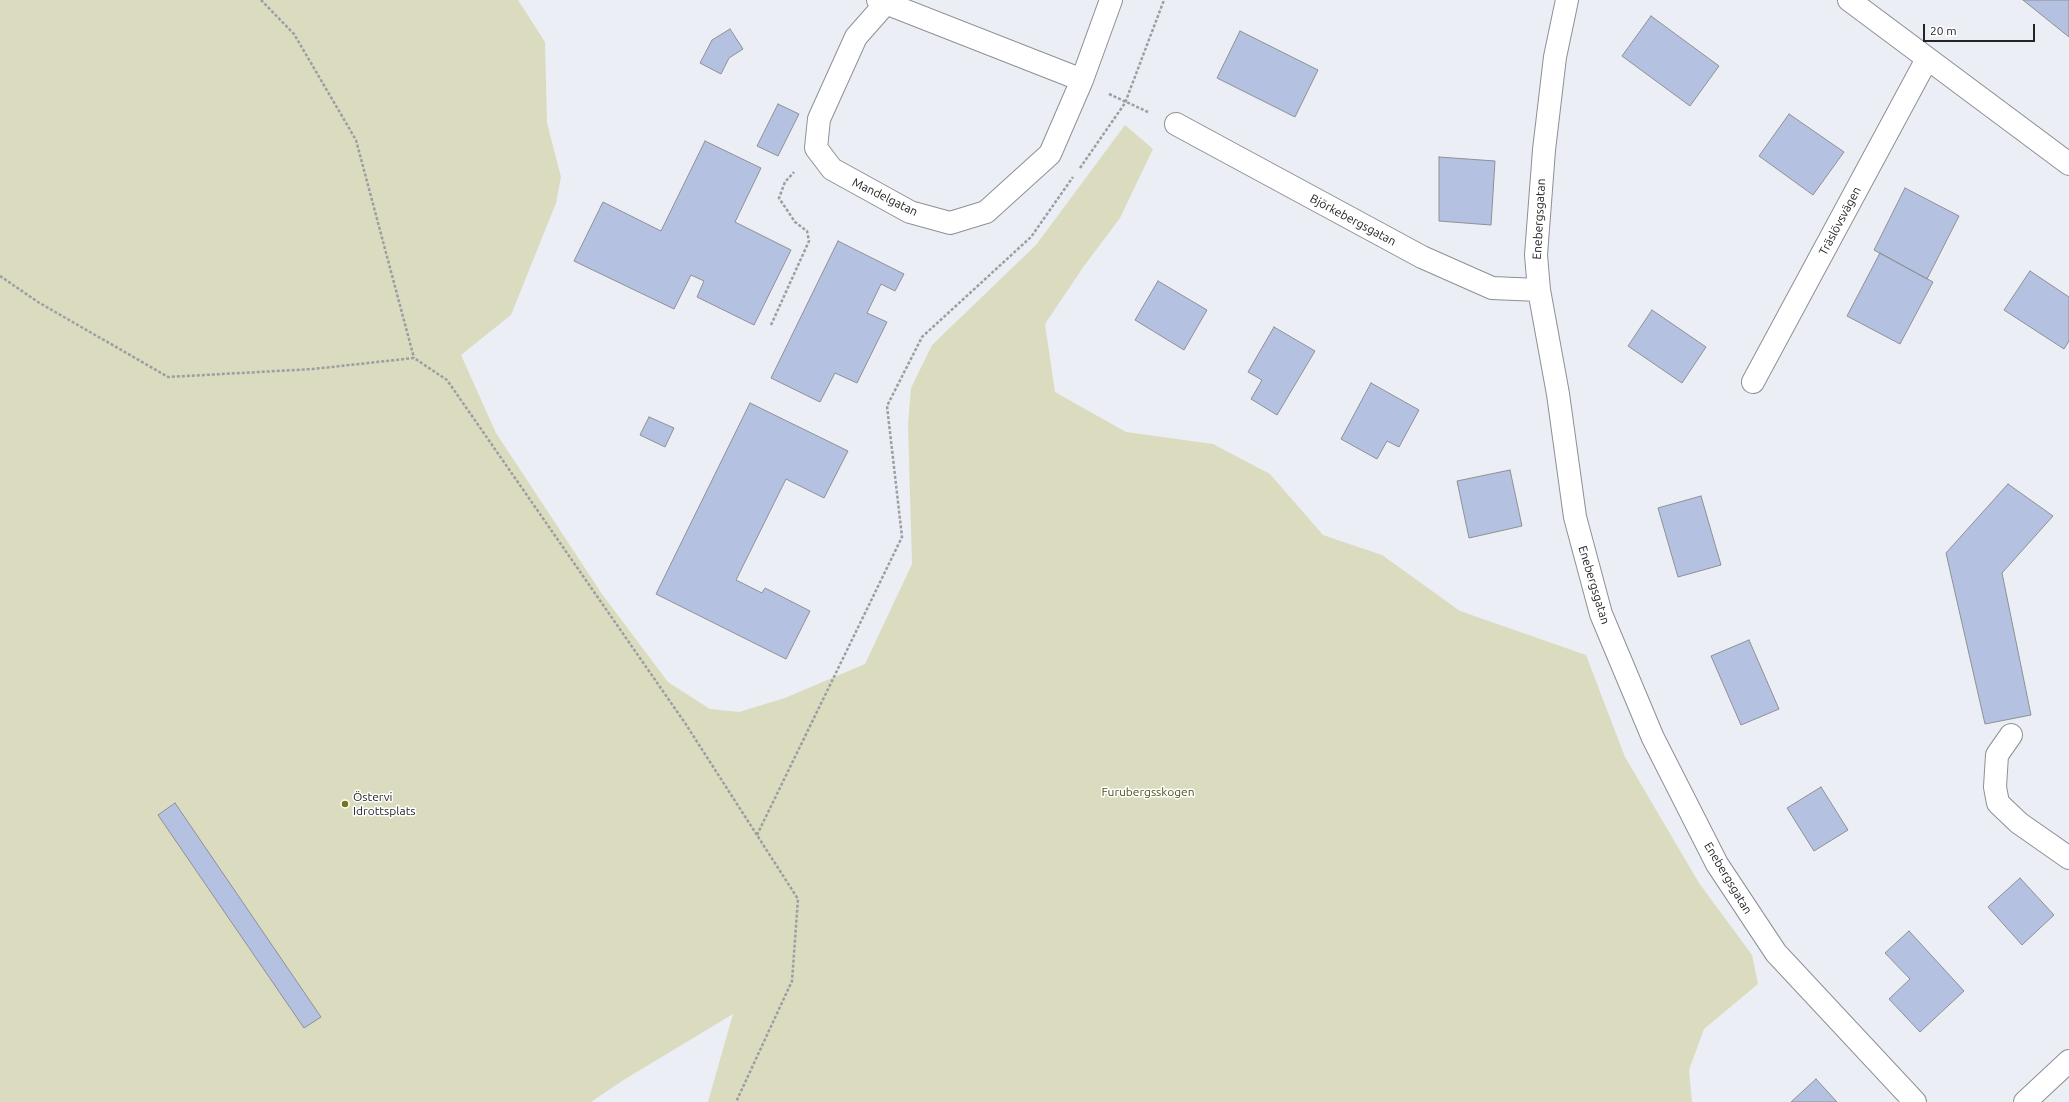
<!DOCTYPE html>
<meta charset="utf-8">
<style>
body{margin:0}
#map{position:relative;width:2069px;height:1102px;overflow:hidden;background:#ebeef4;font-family:Ubuntu,sans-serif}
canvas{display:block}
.scale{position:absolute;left:1923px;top:24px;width:112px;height:18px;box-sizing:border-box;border:2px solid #232426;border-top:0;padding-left:5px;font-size:12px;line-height:14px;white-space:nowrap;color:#232426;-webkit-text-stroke:3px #fff;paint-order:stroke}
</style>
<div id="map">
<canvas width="2069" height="1102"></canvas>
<div class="scale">20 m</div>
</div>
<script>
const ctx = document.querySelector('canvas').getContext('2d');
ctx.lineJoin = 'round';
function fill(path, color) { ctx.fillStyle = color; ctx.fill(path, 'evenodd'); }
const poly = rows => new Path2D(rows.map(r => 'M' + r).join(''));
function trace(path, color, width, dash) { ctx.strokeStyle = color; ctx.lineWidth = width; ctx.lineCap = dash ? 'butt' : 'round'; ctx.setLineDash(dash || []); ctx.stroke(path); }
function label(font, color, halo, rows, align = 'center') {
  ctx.font = font + ' Ubuntu,sans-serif'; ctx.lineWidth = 3; ctx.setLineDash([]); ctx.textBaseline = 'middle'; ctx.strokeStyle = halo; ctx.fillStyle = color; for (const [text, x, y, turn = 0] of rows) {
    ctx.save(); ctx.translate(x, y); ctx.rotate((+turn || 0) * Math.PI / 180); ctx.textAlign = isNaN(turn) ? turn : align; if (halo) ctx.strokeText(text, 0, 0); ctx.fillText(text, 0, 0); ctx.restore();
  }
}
const green = poly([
 [0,0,518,0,545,42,547,123,561,177,556,203,511,315,461,355,496,433,602,594,668,682,710,709,739,712,785,698,865,664,912,564,908,424,911,388,932,345,1036,245,1125,125,1153,149,1120,218,1084,266,1045,324,1055,392,1126,432,1213,444,1270,474,1323,535,1382,555,1460,611,1586,655,1625,757,1699,883,1752,955,1758,984,1704,1029,1689,1070,1692,1102,708,1102,733,1014,622,1081,591,1102,0,1102]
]);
const building = poly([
 [2023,0,2069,0,2069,37,2023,0],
 [1651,16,1719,66,1690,106,1622,56,1651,16],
 [730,29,743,49,729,58,721,74,700,63,712,40,730,29],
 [1240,31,1318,70,1295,117,1217,78,1240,31],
 [778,104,799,114,778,156,757,146,778,104],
 [1789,114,1844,152,1813,195,1759,156,1789,114],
 [705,141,761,168,735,222,791,250,754,325,697,297,704,281,691,275,674,309,574,261,603,202,661,231,705,141],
 [1439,157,1495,161,1491,225,1439,221,1439,157],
 [1905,188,1959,216,1927,279,1874,250,1905,188],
 [838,241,904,274,895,291,881,284,867,313,887,322,857,383,835,373,820,402,771,378,838,241],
 [1880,253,1933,282,1900,344,1847,316,1880,253],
 [2030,271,2069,297,2069,341,2064,349,2004,310,2030,271],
 [1158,281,1207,310,1184,350,1135,320,1158,281],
 [1652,310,1706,347,1682,383,1628,346,1652,310],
 [1274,327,1315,351,1277,415,1251,399,1262,380,1248,372,1274,327],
 [1371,383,1419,410,1399,447,1387,441,1377,459,1341,439,1371,383],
 [750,403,848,451,824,498,786,479,736,580,762,593,765,588,810,611,786,659,656,594,750,403],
 [649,417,674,428,665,447,640,435,649,417],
 [1510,470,1522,526,1469,538,1457,481,1510,470],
 [2008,484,2053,516,2002,573,2031,715,1985,724,1946,553,2008,484],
 [1701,496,1721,565,1678,577,1658,508,1701,496],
 [1749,640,1779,709,1741,725,1711,656,1749,640],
 [1821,787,1848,830,1814,851,1787,808,1821,787],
 [175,803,321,1017,304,1028,158,815,175,803],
 [2020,878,2054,915,2022,945,1988,907,2020,878],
 [1909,931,1964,991,1920,1032,1889,999,1910,979,1885,953,1909,931],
 [1816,1079,1837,1102,1791,1102,1816,1079]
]);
const path = poly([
 [261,0,294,34,356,140,414,358],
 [1109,94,1148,112],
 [1080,168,1125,103,1164,0],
 [0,276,38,302,168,377,313,369,414,358,447,380,685,723,798,899,792,981,736,1102],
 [771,325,809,241,807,231,795,222,779,198,785,182,794,172],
 [757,835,902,537,887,406,922,337,1031,237,1073,177]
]);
const street = poly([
 [878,0,1082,80,1111,0],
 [1567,0,1555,57,1544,150,1536,255,1539,290,1558,394,1575,517,1601,614,1653,738,1717,864,1776,953,1915,1102],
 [1849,0,2069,164],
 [886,3,856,37,819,119,816,148,832,169,910,212,950,223,986,212,1050,154,1082,80],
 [1176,124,1422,257,1492,288,1539,290],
 [1753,382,1927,59],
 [2011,735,1997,755,1995,787,1998,803,2019,823,2069,858],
 [2025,1102,2069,1061]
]);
const markers = [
 [345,804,4,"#76751a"]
];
const streetNames = [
 ["Mandelgatan",885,197,26],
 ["Enebergsgatan",1539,219,-87],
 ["Björkebergsgatan",1353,220,28],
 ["Träslövsvägen",1840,221,-62],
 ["Enebergsgatan",1594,585,73],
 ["Enebergsgatan",1728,878,59]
];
const parkNames = [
 ["Furubergsskogen",1148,792]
];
const poiNames = [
 ["Östervi",353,797],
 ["Idrottsplats",353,811]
];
fill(green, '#dbdcbf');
fill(building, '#b4c1e0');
trace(building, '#8e9096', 1);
trace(street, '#8d9095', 24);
trace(path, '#9b9ea2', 2.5, [3, 2]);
trace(street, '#fff', 22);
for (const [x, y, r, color] of markers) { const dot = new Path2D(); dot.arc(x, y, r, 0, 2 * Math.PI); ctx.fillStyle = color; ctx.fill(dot); trace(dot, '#fff', 1.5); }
label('12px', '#232426', '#fff', streetNames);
label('12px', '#4f4f15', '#fff', parkNames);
label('12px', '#232426', '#fff', poiNames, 'left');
</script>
